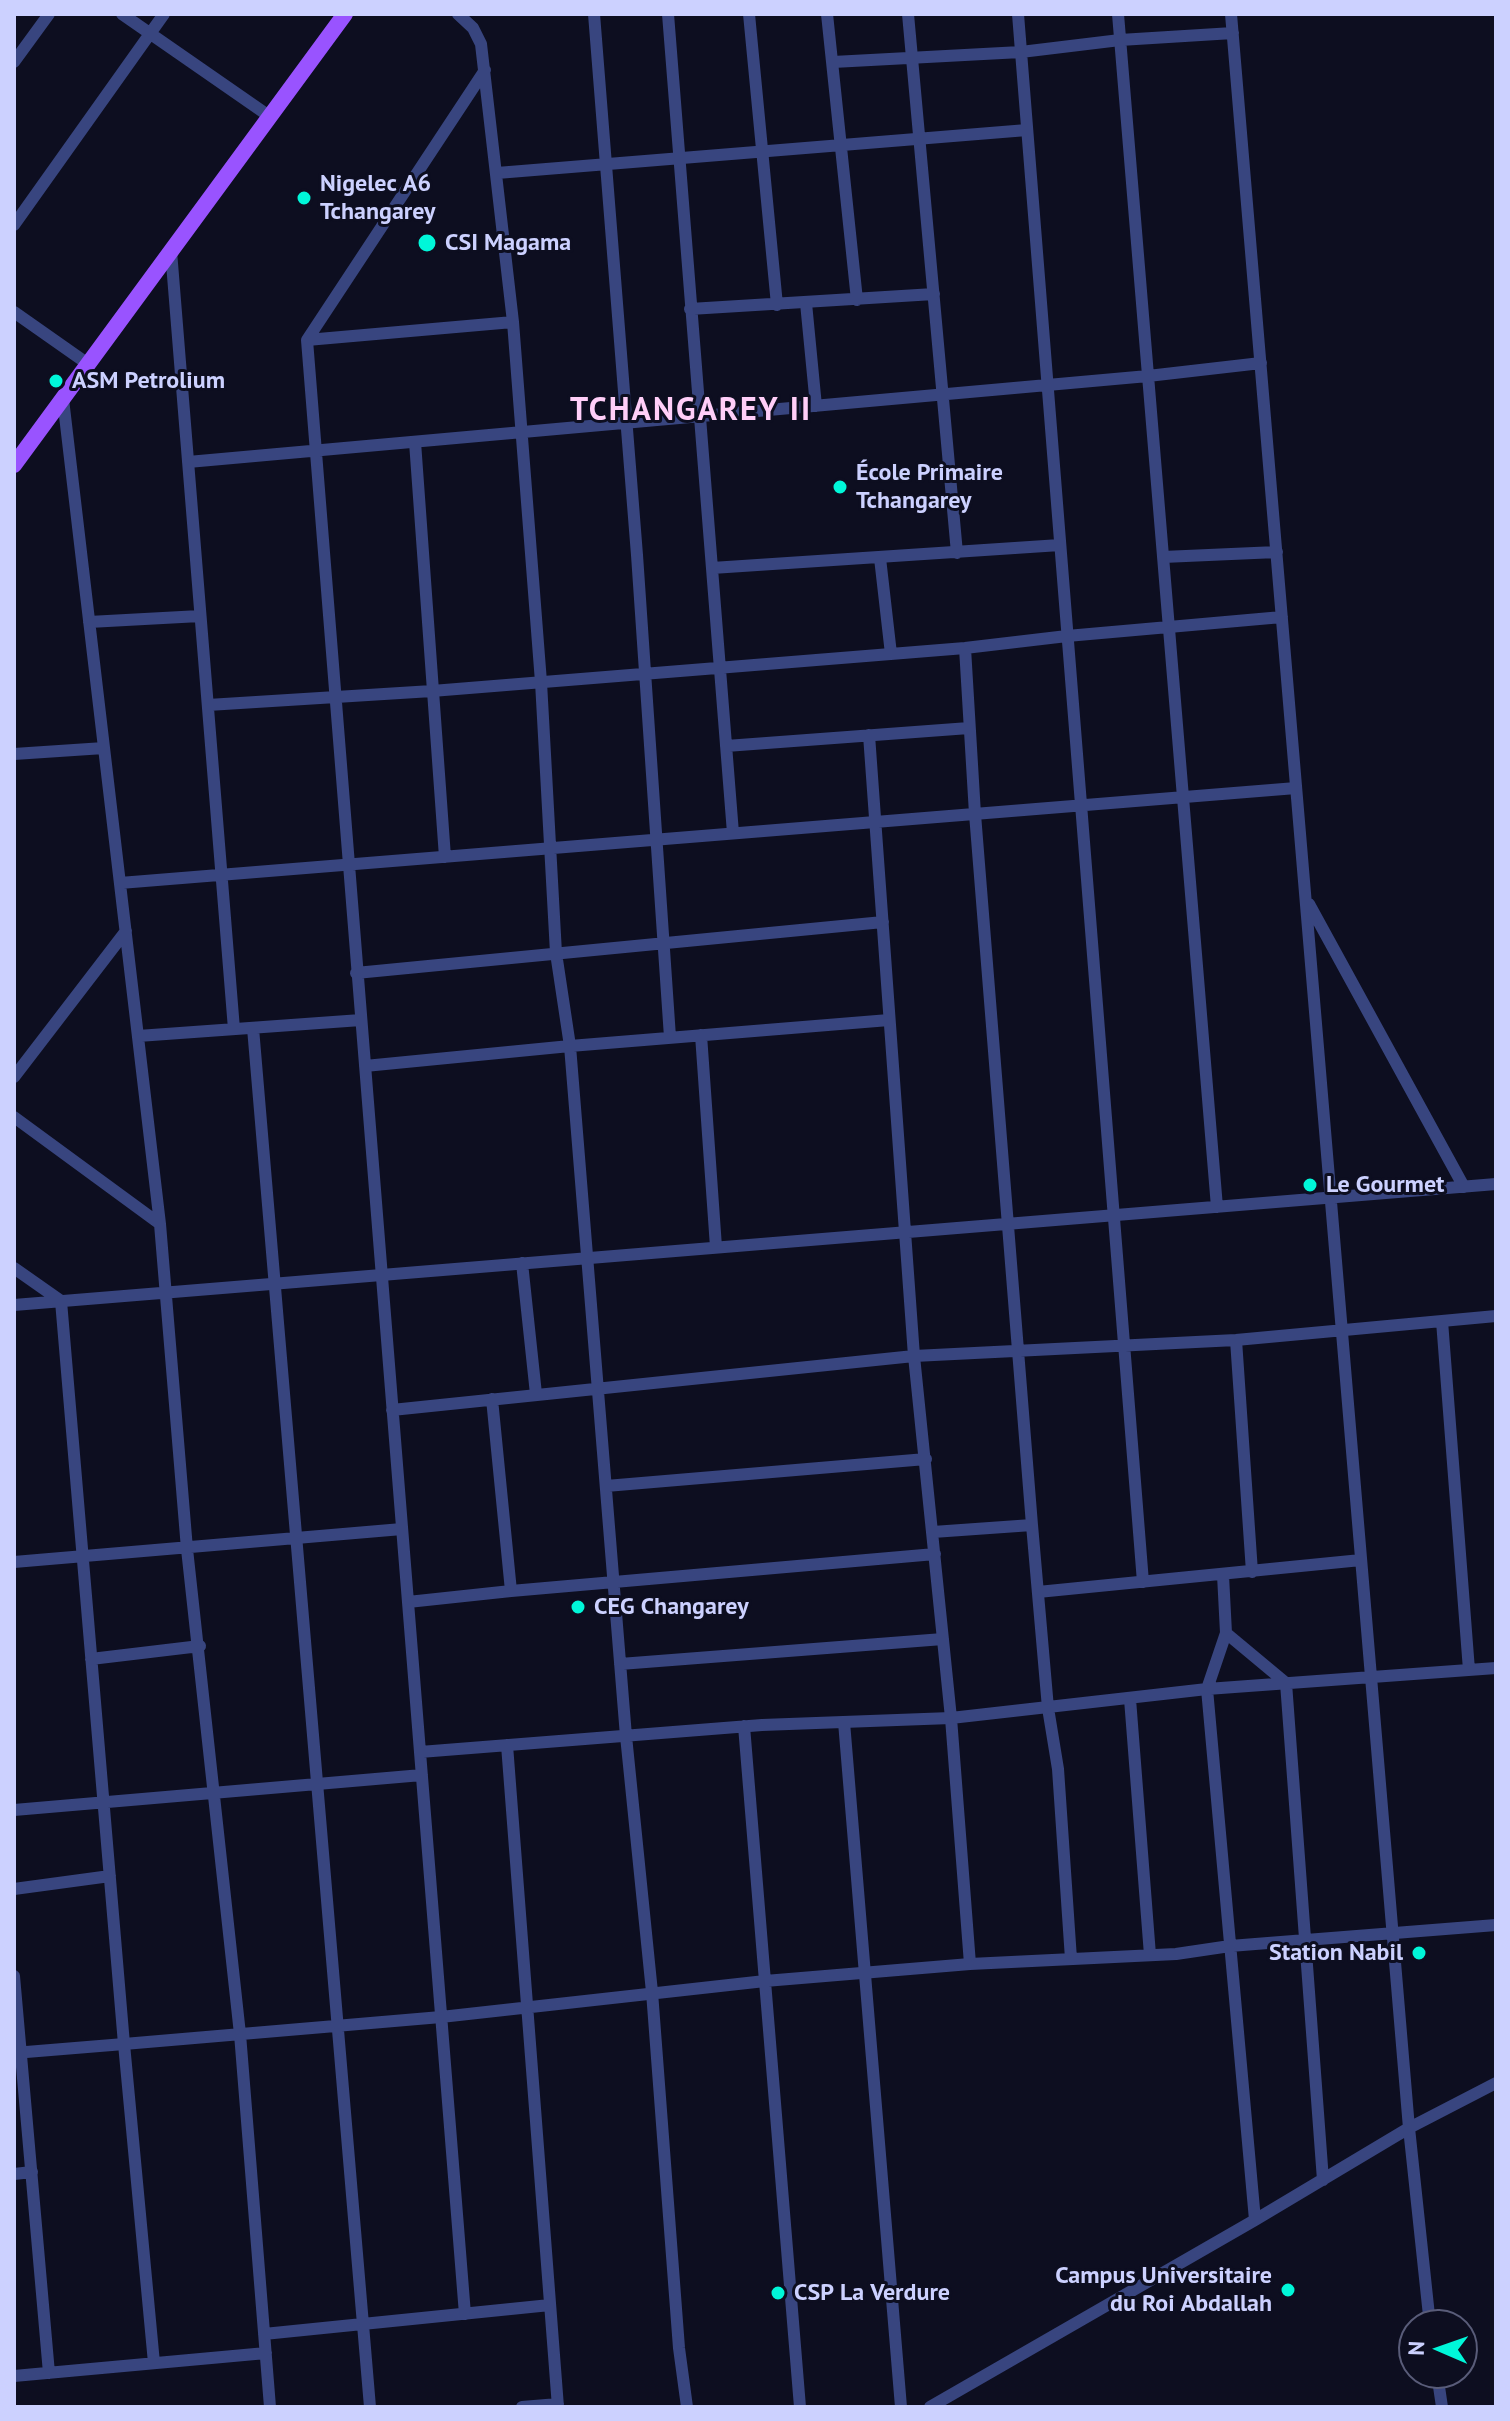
<!DOCTYPE html>
<meta charset="utf-8">
<style>
body{margin:0}
#map{position:relative;width:1510px;height:2421px;overflow:hidden;background:#0d0e20;font-family:"PT Sans",sans-serif}
canvas{display:block}
.frame{position:absolute;inset:0;border:16px solid #ccd1ff;pointer-events:none}
.north{position:absolute;left:1398px;top:2309px;width:80px;height:80px;box-sizing:border-box;background:#0d0e20;border:2px solid #595c79;border-radius:50%;rotate:272deg;font-size:22px;font-weight:700;line-height:32px;text-align:center;color:#ccd1ff}
.north::after{content:'';display:block;margin:auto;width:28px;height:36px;background:#00f7d9;clip-path:polygon(50% 0,100% 100%,50% 72%,0 100%)}
</style>
<div id="map">
<canvas width="1510" height="2421"></canvas>
<div class="frame"></div>
<div class="north">N</div>
</div>
<script>
const ctx = document.querySelector('canvas').getContext('2d');
ctx.lineJoin = 'round';
const poly = rows => new Path2D(rows.map(r => 'M' + r).join(''));
function trace(path, color, width, dash) { ctx.strokeStyle = color; ctx.lineWidth = width; ctx.lineCap = dash ? 'butt' : 'round'; ctx.setLineDash(dash || []); ctx.stroke(path); }
function label(font, color, halo, rows, align = 'center') {
  ctx.font = font + ' "PT Sans",sans-serif'; ctx.lineWidth = 6; ctx.setLineDash([]); ctx.textBaseline = 'middle'; ctx.strokeStyle = halo; ctx.fillStyle = color; for (const [text, x, y, turn = 0] of rows) {
    ctx.save(); ctx.translate(x, y); ctx.rotate((+turn || 0) * Math.PI / 180); ctx.textAlign = isNaN(turn) ? turn : align; if (halo) ctx.strokeText(text, 0, 0); ctx.fillText(text, 0, 0); ctx.restore();
  }
}
const minor = poly([
 [122,14,269,116],
 [458,14,473,28,481,44,513,322,541,682,556,953,570,1046,626,1736,652,1992,679,2348,687,2407],
 [594,14,637,555,670,1037],
 [668,14,733,833],
 [749,14,777,305],
 [827,14,857,300],
 [908,14,957,553],
 [1018,14,1143,1582],
 [1118,14,1217,1207],
 [1231,14,1409,2128,1430,2325],
 [14,62,49,14],
 [833,62,1021,52,1120,40,1233,33],
 [497,173,1027,130],
 [14,225,164,14],
 [171,251,234,1029],
 [806,303,816,406],
 [690,309,934,294],
 [14,312,88,364],
 [307,340,513,322],
 [63,399,160,1224,187,1549,240,2034,270,2407],
 [415,442,445,857],
 [188,462,1148,376,1261,363],
 [1163,557,1277,552],
 [880,558,891,654],
 [712,568,1060,545],
 [89,622,200,616],
 [965,648,975,814,1032,1525,1048,1708,1058,1769,1071,1959],
 [208,705,432,691,965,648,1067,636,1282,617],
 [869,735,914,1356,951,1718,970,1964],
 [726,746,969,728],
 [14,754,104,748],
 [120,883,1296,788],
 [1309,904,1464,1187],
 [356,973,883,922],
 [253,1028,370,2407],
 [701,1035,716,1247],
 [138,1036,361,1020],
 [365,1066,570,1046,889,1020],
 [14,1077,126,931],
 [14,1117,160,1224],
 [522,1263,536,1394],
 [14,1268,61,1301,124,2044,14,2053],
 [14,1305,1496,1184],
 [1442,1321,1469,1670],
 [1236,1340,1252,1572],
 [492,1399,511,1591],
 [392,1410,914,1356,1236,1340,1496,1316],
 [606,1486,926,1459],
 [933,1532,1032,1525],
 [14,1562,402,1529],
 [1223,1575,1226,1633,1207,1689,1255,2220],
 [1038,1592,1361,1560],
 [408,1602,511,1591,935,1554],
 [1226,1633,1286,1683,1323,2180],
 [91,1659,200,1646],
 [620,1664,943,1639],
 [1130,1699,1150,1955],
 [844,1722,901,2407],
 [744,1726,800,2407],
 [507,1745,558,2407],
 [420,1752,762,1725,951,1718,1207,1689,1496,1668],
 [14,1810,422,1775],
 [14,1889,110,1876],
 [14,1976,49,2373],
 [14,2174,32,2172],
 [465,2314,307,340,485,70],
 [264,2334,550,2305],
 [154,2363,124,2044,441,2017,765,1981,970,1964,1176,1954,1230,1946,1496,1925],
 [1437,2373,1442,2407],
 [14,2376,266,2353],
 [522,2407,558,2404],
 [930,2407,1255,2220,1409,2128,1496,2083]
]);
const major = poly([
 [14,465,345,14]
]);
const markers = [
 [304,198,8,"#00f7d9"],
 [427,243,10,"#00f7d9"],
 [56,381,8,"#00f7d9"],
 [840,487,8,"#00f7d9"],
 [1310,1185,8,"#00f7d9"],
 [578,1607,8,"#00f7d9"],
 [1419,1953,8,"#00f7d9"],
 [1288,2290,8,"#00f7d9"],
 [778,2293,8,"#00f7d9"]
];
const poiNames = [
 ["Nigelec A6",320,184],
 ["Tchangarey",320,212],
 ["CSI Magama",445,243],
 ["ASM Petrolium",72,381],
 ["École Primaire",856,473],
 ["Tchangarey",856,501],
 ["Le Gourmet",1326,1185],
 ["CEG Changarey",594,1607],
 ["Station Nabil",1403,1953,"right"],
 ["Campus Universitaire",1272,2276,"right"],
 ["du Roi Abdallah",1272,2304,"right"],
 ["CSP La Verdure",794,2293]
];
const districtNames = [
 ["TCHANGAREY II",691,411]
];
trace(minor, '#38457f', 12);
trace(major, '#9953ff', 16);
for (const [x, y, r, color] of markers) { const dot = new Path2D(); dot.arc(x, y, r, 0, 2 * Math.PI); ctx.fillStyle = color; ctx.fill(dot); trace(dot, '#0d0e20', 3); }
label('bold 24px', '#ccd1ff', '#0d0e20', poiNames, 'left');
ctx.letterSpacing = '2px';
label('bold 32px', '#ffcef8', '#0d0e20', districtNames);
ctx.letterSpacing = '0px';
</script>
